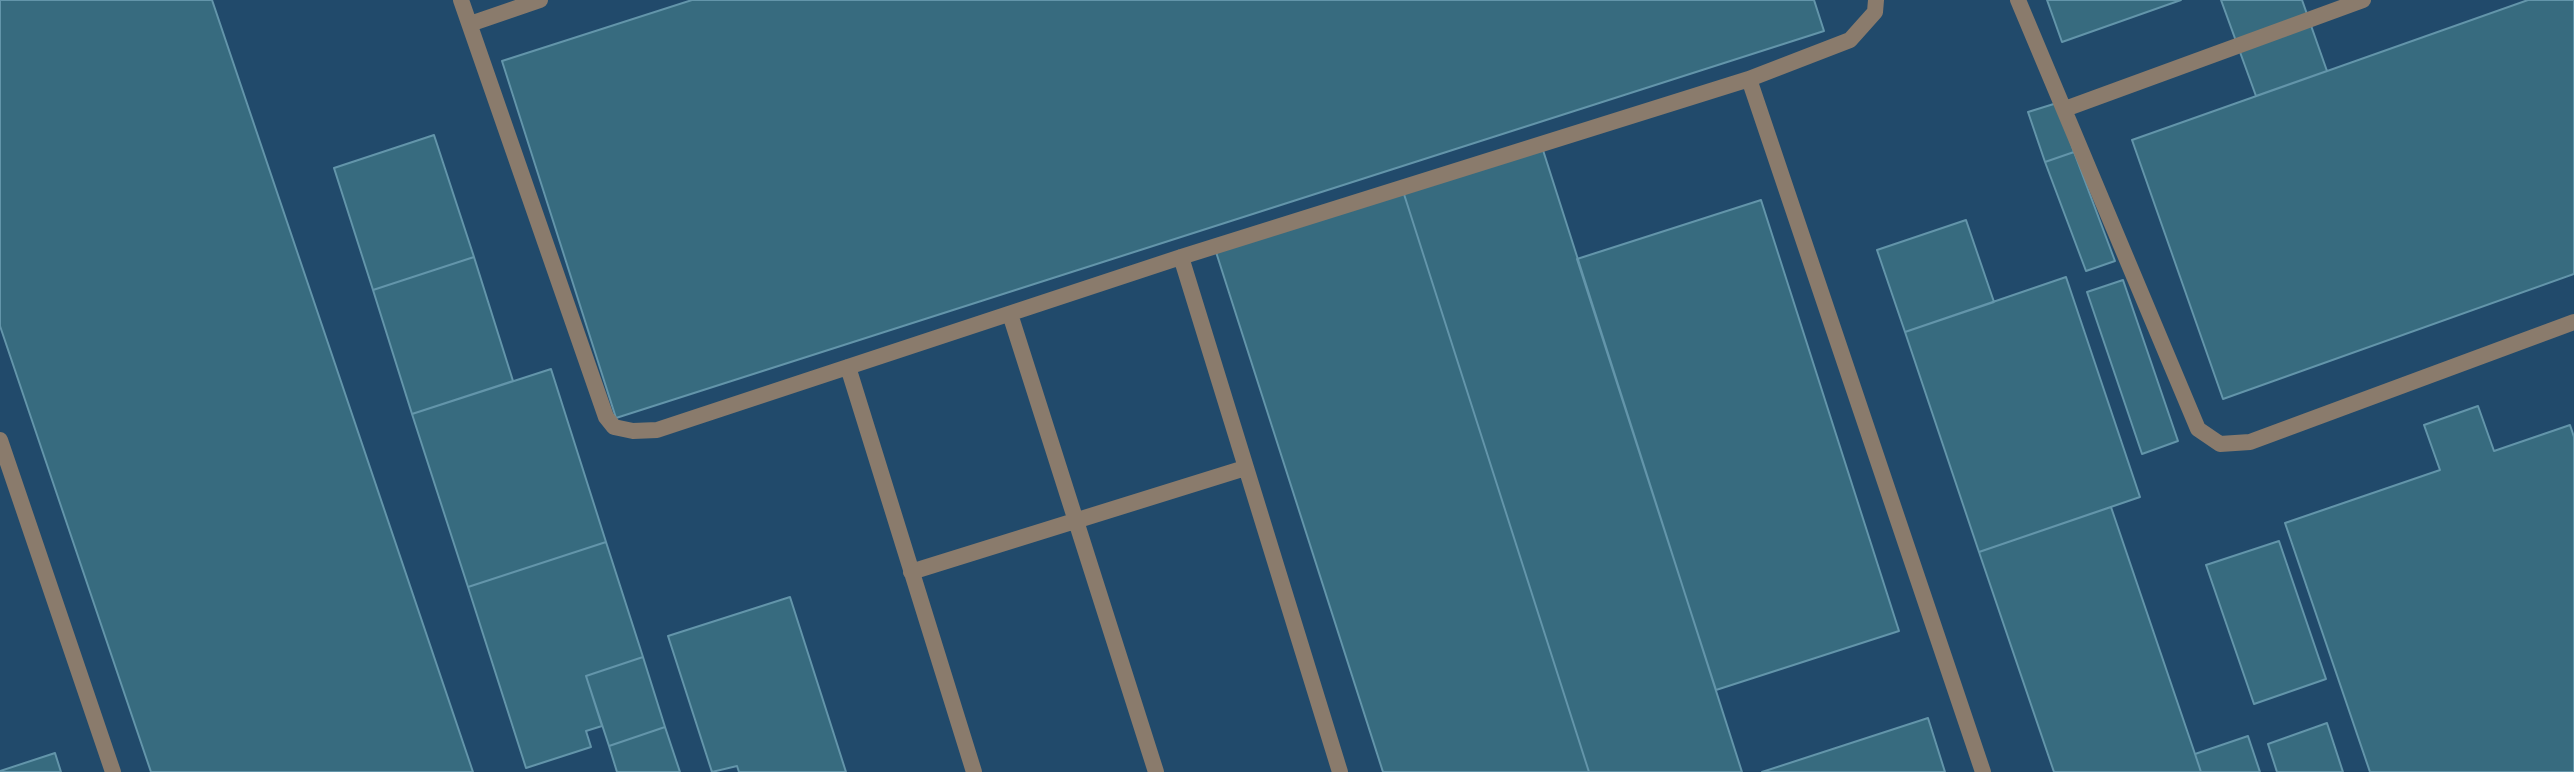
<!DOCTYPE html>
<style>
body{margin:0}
canvas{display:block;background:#1d3e5a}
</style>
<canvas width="2574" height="772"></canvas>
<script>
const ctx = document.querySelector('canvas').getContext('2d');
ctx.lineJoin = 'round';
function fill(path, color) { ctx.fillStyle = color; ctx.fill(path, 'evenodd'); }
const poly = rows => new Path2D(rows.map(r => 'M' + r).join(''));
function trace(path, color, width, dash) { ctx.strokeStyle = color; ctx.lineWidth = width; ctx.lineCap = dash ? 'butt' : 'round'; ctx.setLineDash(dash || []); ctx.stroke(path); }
const built = poly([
 [0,0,2574,0,2574,772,0,772]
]);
const building = poly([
 [0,0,212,0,473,772,151,772,0,326,0,0],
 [692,0,1814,0,1824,31,616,418,502,61,692,0],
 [2047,0,2181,0,2062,42,2047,0],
 [2221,0,2302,0,2327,71,2256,96,2221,0],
 [2528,0,2574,0,2574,274,2223,399,2132,140,2528,0],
 [2057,103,2074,152,2045,162,2028,112,2057,103],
 [434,135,474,257,373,290,334,168,434,135],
 [1542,147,1742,772,1589,772,1403,191,1542,147],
 [2074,152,2115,261,2086,271,2045,162,2074,152],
 [1403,191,1589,772,1383,772,1216,252,1403,191],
 [1761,200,1899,631,1716,690,1577,259,1761,200],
 [1966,220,1994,302,1905,332,1877,250,1966,220],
 [474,257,513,381,412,414,373,290,474,257],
 [2066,277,2140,497,1979,552,1905,332,2066,277],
 [2123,280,2178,441,2142,454,2087,292,2123,280],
 [551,369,606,542,468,587,412,414,551,369],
 [2478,406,2494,451,2570,425,2574,437,2574,772,2370,772,2285,523,2440,470,2424,425,2478,406],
 [2111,507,2195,754,2201,772,2054,772,1979,552,2111,507],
 [2279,541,2326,679,2254,704,2206,565,2279,541],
 [606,542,643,657,586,676,602,726,586,731,591,747,526,768,468,587,606,542],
 [790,597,846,772,739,772,737,766,712,772,668,636,790,597],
 [643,657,665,727,609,746,586,676,643,657],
 [1928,718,1945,772,1762,772,1928,718],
 [2327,723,2343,772,2277,772,2268,744,2327,723],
 [665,727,680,772,617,772,609,746,665,727],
 [2248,736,2260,772,2201,772,2195,754,2248,736],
 [55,753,61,772,0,772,0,771,55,753]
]);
const lane = poly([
 [461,0,606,417,614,427,633,431,657,430,1181,257,1749,79,1983,772],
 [2018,0,2198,429,2220,444,2250,442,2574,322],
 [470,24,540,0],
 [1749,79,1850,40,1875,12,1876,0],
 [2065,109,2363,0],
 [1181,257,1340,772],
 [1010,314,1156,772],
 [848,367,974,772],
 [0,440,113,772],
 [911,572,1245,468]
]);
fill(built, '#214a6b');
fill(building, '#376b7f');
trace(building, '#6395aa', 2);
trace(lane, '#8a7b6c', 16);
</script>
